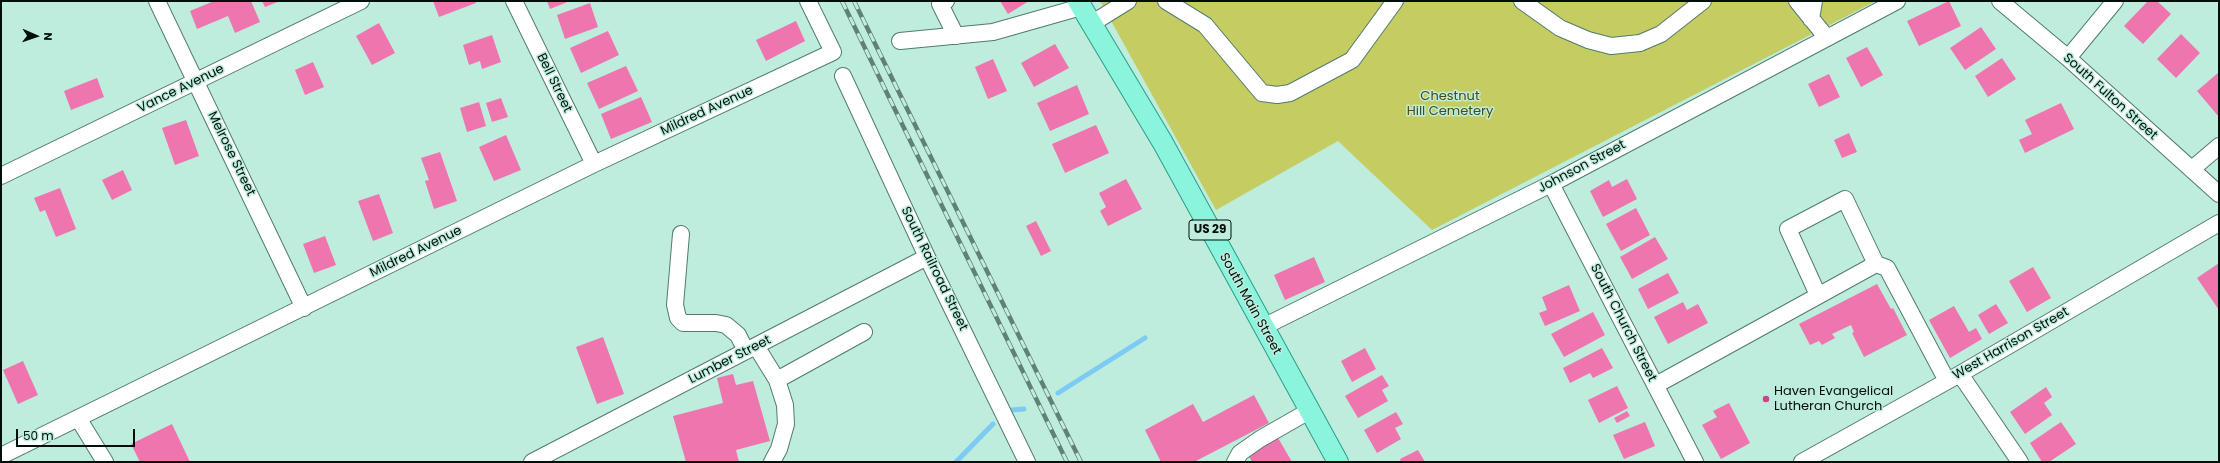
<!DOCTYPE html>
<style>
body{margin:0}
#map{position:relative;width:2220px;height:463px;overflow:hidden;background:#beecdd;font-family:Poppins,sans-serif}
canvas{display:block}
.frame{position:absolute;inset:0;border:2px solid #010f0a;pointer-events:none}
.north{position:absolute;left:16px;top:16px;width:40px;height:40px;-webkit-text-stroke:3px #beecdd;paint-order:stroke;rotate:92deg;font-size:11px;font-weight:700;line-height:16px;text-align:center;color:#010f0a}
.north::after{content:'';display:block;margin:auto;width:14px;height:18px;background:#010f0a;clip-path:polygon(50% 0,100% 100%,50% 72%,0 100%)}
.scale{position:absolute;left:16px;top:429px;width:119px;height:18px;box-sizing:border-box;border:2px solid #010f0a;border-top:0;padding-left:5px;font-size:12px;line-height:14px;white-space:nowrap;color:#010f0a;-webkit-text-stroke:3px #beecdd;paint-order:stroke}
</style>
<div id="map">
<canvas width="2220" height="463"></canvas>
<div class="frame"></div>
<div class="north">N</div>
<div class="scale">50 m</div>
</div>
<script>
const ctx = document.querySelector('canvas').getContext('2d');
ctx.lineJoin = 'round';
function fill(path, color) { ctx.fillStyle = color; ctx.fill(path, 'evenodd'); }
const poly = rows => new Path2D(rows.map(r => 'M' + r).join(''));
function trace(path, color, width, dash) { ctx.strokeStyle = color; ctx.lineWidth = width; ctx.lineCap = dash ? 'butt' : 'round'; ctx.setLineDash(dash || []); ctx.stroke(path); }
function label(font, color, halo, rows, align = 'center') {
  ctx.font = font + ' Poppins,sans-serif'; ctx.lineWidth = 3; ctx.setLineDash([]); ctx.textBaseline = 'middle'; ctx.strokeStyle = halo; ctx.fillStyle = color; for (const [text, x, y, turn = 0] of rows) {
    ctx.save(); ctx.translate(x, y); ctx.rotate((+turn || 0) * Math.PI / 180); ctx.textAlign = isNaN(turn) ? turn : align; if (halo) ctx.strokeText(text, 0, 0); ctx.fillText(text, 0, 0); ctx.restore();
  }
}
const green = poly([
 [1100,1,1876,1,1432,230,1338,141,1216,210]
]);
const stream = poly([
 [1058,393,1145,338],
 [1012,410,1024,409],
 [956,462,993,424]
]);
const building = poly([
 [214,1,251,1,260,22,235,33,228,16,197,29,190,11],
 [262,1,280,1,265,7],
 [433,1,475,1,476,3,439,17],
 [547,1,570,1,550,9],
 [1000,1,1029,1,1008,14],
 [1949,1,1961,26,1919,46,1907,21],
 [2148,1,2157,1,2171,14,2143,44,2124,26],
 [590,3,598,27,565,39,557,15],
 [796,21,805,41,766,61,756,40],
 [379,23,395,53,372,65,356,36],
 [1981,27,1996,49,1965,70,1950,48],
 [608,31,619,55,581,73,570,48],
 [2181,34,2200,53,2176,78,2157,59],
 [492,35,501,62,482,69,480,61,469,65,463,45],
 [1055,44,1069,68,1034,87,1021,63],
 [1867,47,1883,75,1861,87,1846,58],
 [2002,58,2016,79,1988,97,1975,76],
 [993,59,1007,91,988,99,975,67],
 [313,62,324,87,305,95,295,70],
 [626,66,638,91,599,109,587,83],
 [2219,72,2219,117,2197,91],
 [1829,74,1840,97,1819,107,1808,84],
 [97,78,104,97,71,110,64,91],
 [1077,85,1089,114,1050,131,1037,103],
 [641,97,652,122,611,139,601,114],
 [501,98,508,117,492,122,486,103],
 [479,102,486,126,467,132,460,108],
 [2061,103,2074,129,2025,153,2019,140,2032,134,2025,120],
 [186,120,199,156,175,165,162,128],
 [1096,125,1109,153,1065,173,1052,144],
 [1849,133,1857,152,1842,158,1834,140],
 [506,135,521,170,494,181,479,147],
 [440,152,457,201,434,209,425,181,429,180,421,158],
 [123,170,132,190,112,200,102,180],
 [1126,179,1142,209,1108,226,1100,211,1106,207,1099,193],
 [1627,179,1637,199,1603,217,1590,191,1609,180,1612,187],
 [60,188,76,229,56,237,45,210,40,212,34,198],
 [379,194,393,233,373,241,358,201],
 [1636,208,1650,235,1621,251,1606,224],
 [1036,221,1051,251,1041,256,1026,226],
 [325,236,336,265,314,273,303,244],
 [1655,237,1668,259,1632,279,1620,257],
 [1314,257,1325,282,1285,300,1274,275],
 [2219,263,2219,310,2197,278],
 [2033,267,2051,298,2027,312,2009,281],
 [1668,273,1679,293,1648,309,1638,289],
 [1877,284,1891,309,1893,308,1907,335,1864,357,1852,333,1854,332,1851,325,1832,334,1835,338,1822,345,1819,341,1810,345,1799,324],
 [1569,285,1580,311,1545,326,1539,313,1547,310,1542,297],
 [1683,302,1687,310,1698,304,1708,323,1668,344,1654,317],
 [1996,304,2008,323,1989,334,1978,315],
 [1954,306,1969,332,1976,328,1982,339,1950,358,1929,320],
 [1593,312,1605,335,1564,357,1551,334],
 [603,337,624,394,597,404,576,347],
 [1365,348,1376,369,1352,382,1341,361],
 [1602,348,1613,368,1593,378,1590,373,1570,383,1563,368],
 [23,361,38,395,18,404,3,370],
 [733,374,736,385,753,381,770,441,736,450,739,462,686,462,673,416,723,403,717,378],
 [1382,375,1389,386,1382,390,1388,401,1358,418,1345,396],
 [1617,386,1628,408,1599,423,1588,400],
 [2046,387,2052,397,2044,403,2052,415,2025,434,2010,412],
 [1254,395,1269,423,1194,462,1161,462,1145,430,1193,404,1203,422],
 [1729,403,1750,443,1721,459,1702,425,1717,417,1713,411],
 [1627,411,1630,416,1617,423,1614,418],
 [1396,412,1403,424,1395,428,1401,439,1377,453,1364,430],
 [1645,422,1655,446,1624,459,1613,435],
 [2061,422,2076,444,2049,462,2042,462,2030,443],
 [172,424,190,462,140,462,131,444],
 [1277,436,1292,462,1252,462,1247,453],
 [1418,450,1425,462,1401,462,1400,459]
]);
const minor = poly([
 [157,1,304,308],
 [514,1,594,164],
 [946,1,940,4,956,36],
 [1166,1,1205,25,1262,93,1277,95,1290,93,1352,60,1395,1],
 [1522,1,1560,28,1588,40,1611,46,1640,43,1661,34,1703,1],
 [1797,1,1827,38],
 [2000,1,2068,58,2219,194],
 [1811,19,1814,1],
 [1091,24,1128,1],
 [900,41,993,32,1081,7],
 [2068,58,2115,1],
 [843,76,927,257,1027,462],
 [2192,169,2219,146],
 [1,176,361,1],
 [1551,184,1695,462],
 [681,234,675,305,678,318,683,323,716,323,726,325,738,335,746,351],
 [1818,295,1788,229,1845,199,1876,264],
 [1263,327,1551,184,1897,1],
 [756,346,777,380,785,405,786,424,779,449,772,462],
 [1960,374,2020,462],
 [777,380,864,332],
 [1656,385,1876,264,1887,268,1947,381],
 [78,418,105,462],
 [1,456,594,164,833,52,808,1],
 [532,462,927,257],
 [1235,462,1240,453,1260,439,1309,411],
 [1802,462,1960,374,2219,223]
]);
const major = poly([
 [1078,1,1163,143,1338,462]
]);
const rail = poly([
 [842,1,1067,462],
 [854,1,1081,462]
]);
const markers = [
 [1766,399,4,"#c94488"]
];
const shields = [
 [1210,230,42]
];
const shieldNames = [
 ["US 29",1210,230]
];
const streetNames = [
 ["Bell Street",554,83,64],
 ["Vance Avenue",181,89,-26],
 ["South Fulton Street",2110,97,42],
 ["Mildred Avenue",707,111,-25],
 ["Melrose Street",231,154,64],
 ["Johnson Street",1582,167,-28],
 ["Mildred Avenue",416,252,-26],
 ["South Railroad Street",934,269,64],
 ["South Main Street",1250,304,61],
 ["South Church Street",1623,323,63],
 ["West Harrison Street",2011,344,-30],
 ["Lumber Street",730,360,-27]
];
const parkNames = [
 ["Chestnut",1450,97],
 ["Hill Cemetery",1450,112]
];
const poiNames = [
 ["Haven Evangelical",1774,392],
 ["Lutheran Church",1774,407]
];
fill(green, '#c5cd62');
trace(stream, '#7dcbf4', 5);
fill(building, '#ef75ae');
trace(minor, '#517b6e', 18);
trace(major, '#289f83', 22);
trace(minor, '#fff', 16);
trace(major, '#8bf4dc', 20);
trace(rail, '#618076', 4.5);
trace(rail, '#beecdd', 3, [9]);
for (const [x, y, r, color] of markers) { const dot = new Path2D(); dot.arc(x, y, r, 0, 2 * Math.PI); ctx.fillStyle = color; ctx.fill(dot); trace(dot, '#beecdd', 1.5); }
for (const [x, y, w] of shields) { const box = new Path2D(); box.roundRect(x - w / 2, y - 10, w, 20, 3); ctx.fillStyle = '#beecdd'; ctx.fill(box); trace(box, '#010f0a', 1); }
label('bold 12px', '#010f0a', null, shieldNames);
label('13px', '#010f0a', '#beecdd', streetNames);
label('13px', '#474a12', '#beecdd', parkNames);
label('13px', '#010f0a', '#beecdd', poiNames, 'left');
</script>
